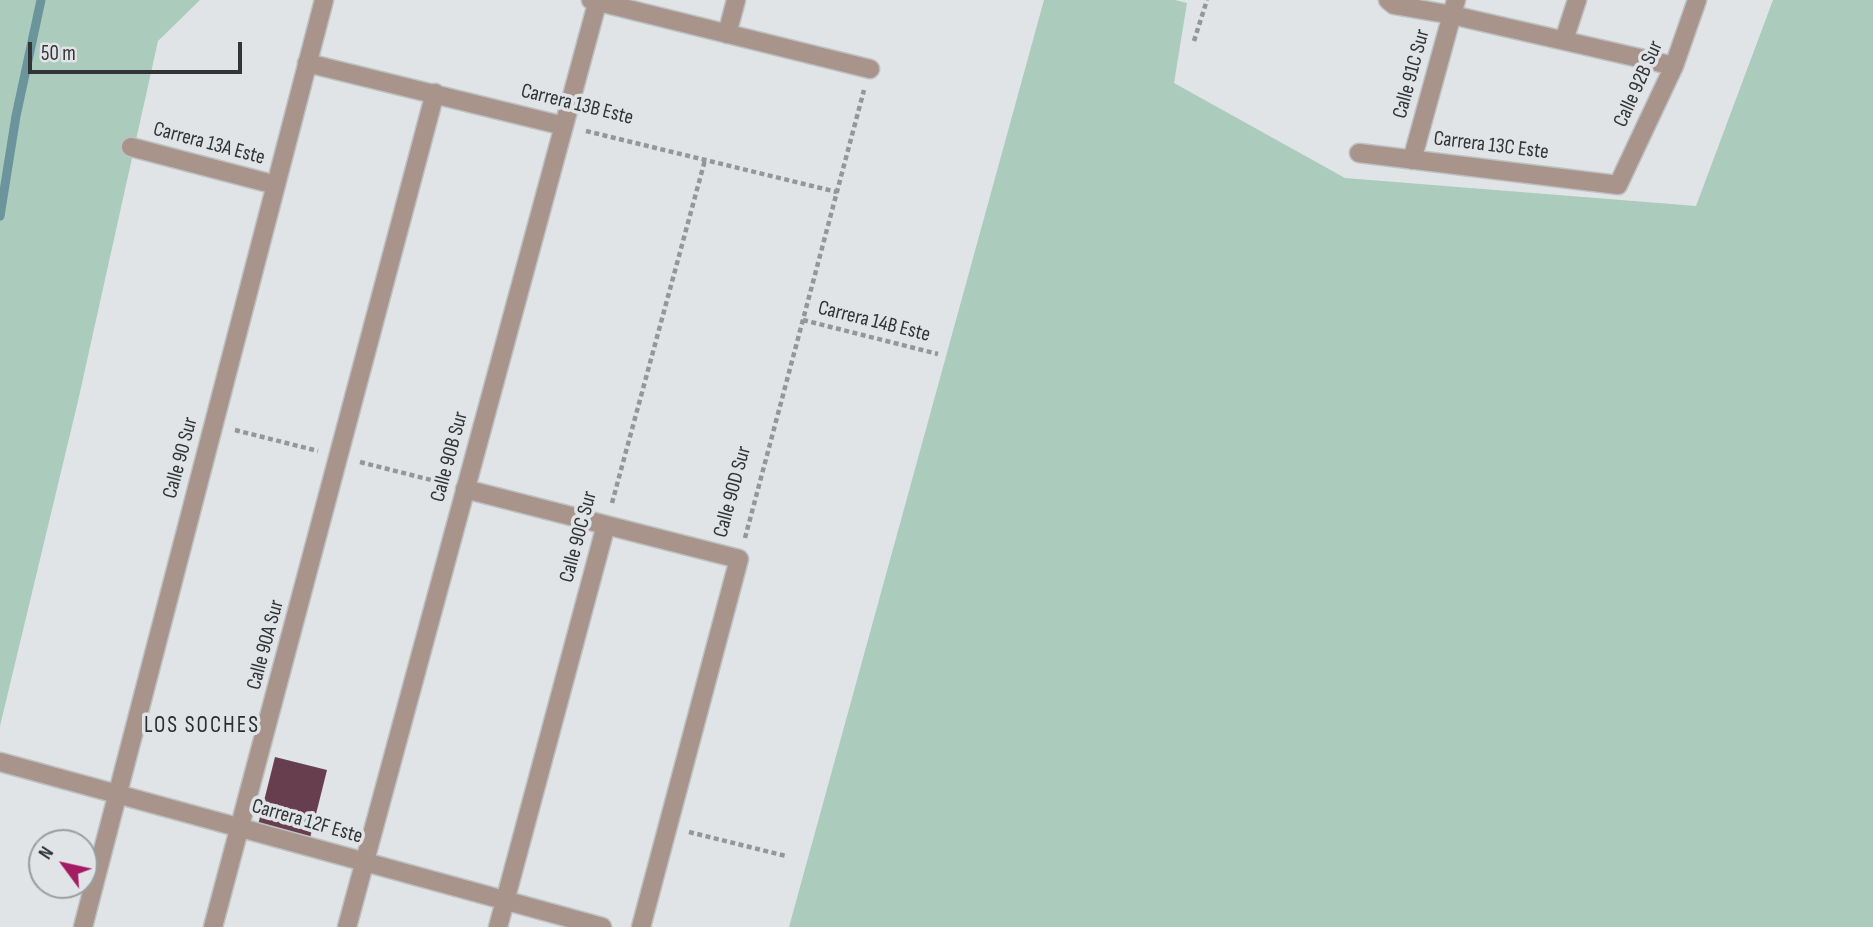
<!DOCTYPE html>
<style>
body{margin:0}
#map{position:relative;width:1873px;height:927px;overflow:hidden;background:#e0e4e7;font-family:"Sofia Sans Condensed",sans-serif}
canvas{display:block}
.north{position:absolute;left:28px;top:829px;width:70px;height:70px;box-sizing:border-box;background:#e0e4e7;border:2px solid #9a9ea0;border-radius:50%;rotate:303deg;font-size:19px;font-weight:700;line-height:28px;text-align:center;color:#323435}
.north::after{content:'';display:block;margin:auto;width:24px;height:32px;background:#a41b64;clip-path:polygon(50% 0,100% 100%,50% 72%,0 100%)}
.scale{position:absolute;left:28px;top:42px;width:214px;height:32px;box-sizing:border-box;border:4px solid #323435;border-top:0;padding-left:9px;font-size:21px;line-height:24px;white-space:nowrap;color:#323435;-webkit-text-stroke:5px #e0e4e7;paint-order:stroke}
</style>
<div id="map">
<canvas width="1873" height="927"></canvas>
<div class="north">N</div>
<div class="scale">50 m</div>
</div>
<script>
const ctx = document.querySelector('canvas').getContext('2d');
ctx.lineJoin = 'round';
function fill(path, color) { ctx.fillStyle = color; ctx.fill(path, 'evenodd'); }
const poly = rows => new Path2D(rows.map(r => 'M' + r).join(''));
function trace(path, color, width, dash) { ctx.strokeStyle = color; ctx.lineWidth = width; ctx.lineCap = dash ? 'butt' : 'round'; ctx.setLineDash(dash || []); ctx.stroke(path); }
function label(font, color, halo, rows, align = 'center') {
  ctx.font = font + ' "Sofia Sans Condensed",sans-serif'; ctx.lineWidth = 7; ctx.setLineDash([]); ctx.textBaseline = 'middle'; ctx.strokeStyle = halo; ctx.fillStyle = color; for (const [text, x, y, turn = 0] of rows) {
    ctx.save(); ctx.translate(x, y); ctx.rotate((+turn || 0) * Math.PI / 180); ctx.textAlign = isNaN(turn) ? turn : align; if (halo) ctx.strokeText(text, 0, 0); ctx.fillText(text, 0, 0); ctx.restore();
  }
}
const green = poly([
 [0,0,200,0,158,41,78,401,0,726],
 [1044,0,1175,0,1187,3,1174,83,1345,178,1696,206,1773,0,1873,0,1873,927,789,927]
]);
const stream = poly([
 [0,216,16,116,41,0]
]);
const building = poly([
 [275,757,327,770,309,842,257,829]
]);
const path = poly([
 [1194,41,1207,0],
 [586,131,837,192],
 [803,320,938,354],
 [235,430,318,451],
 [360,462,443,483],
 [612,503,705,160],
 [745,538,864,90],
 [689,832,786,856]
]);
const minor = poly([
 [591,0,870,69],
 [1388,0,1394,5,1452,15,1674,66],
 [727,34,736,0],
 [1564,40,1577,0],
 [307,63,564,126],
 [131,147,276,185],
 [1359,153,1618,185,1674,66,1697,0],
 [1412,160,1456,0],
 [465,489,739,559,641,927],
 [0,762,602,927],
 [83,927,324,0],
 [213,927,435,93],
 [347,927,598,0],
 [498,927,606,525]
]);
const streetNames = [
 ["Calle 91C Sur",1412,74,-75],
 ["Calle 92B Sur",1639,84,-66],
 ["Carrera 13B Este",577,105,14],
 ["Carrera 13A Este",209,144,15],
 ["Carrera 13C Este",1491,146,7],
 ["Carrera 14B Este",874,322,14],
 ["Calle 90B Sur",450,457,-75],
 ["Calle 90 Sur",181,458,-75],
 ["Calle 90D Sur",733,492,-75],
 ["Calle 90C Sur",579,537,-75],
 ["Calle 90A Sur",266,645,-75],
 ["Carrera 12F Este",307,822,16]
];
const neighbourhoodNames = [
 ["LOS SOCHES",202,726]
];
fill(green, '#abcbbc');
trace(stream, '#6b949c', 9);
fill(building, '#673e4d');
trace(minor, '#bdc1c3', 21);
trace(path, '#939799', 4.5, [5, 3.5]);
trace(minor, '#a8948b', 18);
label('21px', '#323435', '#e0e4e7', streetNames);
ctx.letterSpacing = '2px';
label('23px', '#2b2e30', '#e0e4e7', neighbourhoodNames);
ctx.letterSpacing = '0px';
</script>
